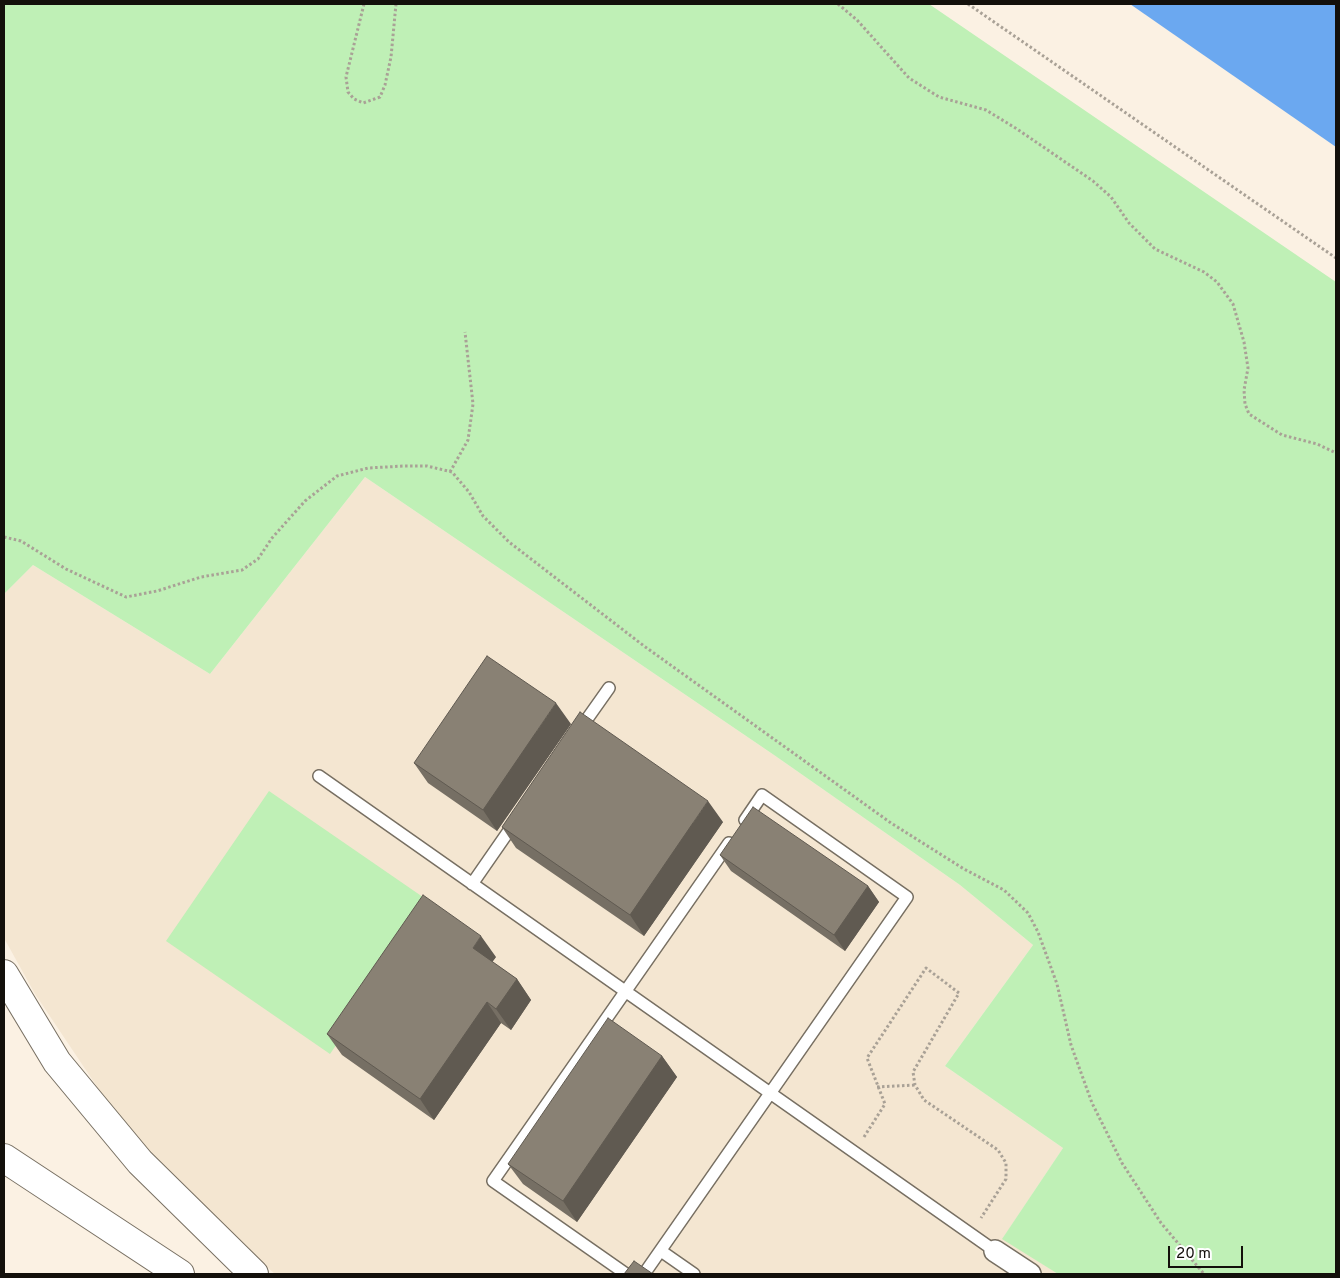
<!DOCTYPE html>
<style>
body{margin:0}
#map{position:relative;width:1340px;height:1278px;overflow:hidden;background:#fbf1e3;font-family:Overpass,sans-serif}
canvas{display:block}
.frame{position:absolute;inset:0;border:5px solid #13100b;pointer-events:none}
.scale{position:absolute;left:1168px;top:1246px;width:75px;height:22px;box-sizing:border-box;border:2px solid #13100b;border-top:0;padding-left:6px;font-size:15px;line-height:18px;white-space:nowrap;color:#13100b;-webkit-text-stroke:4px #fff;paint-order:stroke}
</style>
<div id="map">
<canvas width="1340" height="1278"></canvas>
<div class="frame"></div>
<div class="scale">20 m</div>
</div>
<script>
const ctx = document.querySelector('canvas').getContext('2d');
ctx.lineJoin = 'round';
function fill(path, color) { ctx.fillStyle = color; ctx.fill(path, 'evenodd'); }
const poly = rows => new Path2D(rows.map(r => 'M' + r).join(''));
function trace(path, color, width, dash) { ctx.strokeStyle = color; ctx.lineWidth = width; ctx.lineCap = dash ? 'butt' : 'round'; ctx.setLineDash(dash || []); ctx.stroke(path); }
const built = poly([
 [365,477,774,755,960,885,1033,945,945,1066,1063,1148,1003,1238,1058,1274,275,1274,200,1208,114,1112,35,994,4,938,4,594,33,565,210,674]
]);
const green = poly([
 [4,4,929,4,1336,282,1336,1274,1058,1274,1002,1239,1063,1148,945,1066,1033,945,960,885,774,755,365,477,210,674,33,565,4,594],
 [269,791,433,904,330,1054,166,941]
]);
const water = poly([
 [1130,4,1336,4,1336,147]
]);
const path = poly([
 [364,4,346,77,348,92,354,99,363,103,380,97,385,85,391,57,396,4],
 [838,4,857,20,909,78,939,97,986,110,1017,129,1093,181,1111,197,1129,223,1155,249,1204,272,1217,282,1233,304,1244,342,1248,368,1244,390,1245,404,1249,414,1282,435,1317,444,1336,453],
 [968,4,1336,258],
 [450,472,468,440,473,404,465,332],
 [4,537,21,541,66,569,126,597,157,591,201,577,242,570,258,559,272,538,305,501,337,476,368,468,404,466,427,466,452,472,469,492,483,516,509,542,644,646,891,823,964,869,1004,890,1028,913,1038,932,1057,984,1071,1045,1092,1103,1122,1163,1161,1223,1204,1274],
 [877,1087,915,1085],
 [864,1137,885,1104,867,1058,926,968,959,993,913,1072,915,1085,924,1100,998,1150,1006,1163,1006,1179,981,1218]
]);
const service = poly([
 [580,729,609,688],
 [319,776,995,1251],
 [472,884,515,822],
 [661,1251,694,1274],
 [626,1274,493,1181,729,843],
 [644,1274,907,897,762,795,745,820]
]);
const minor = poly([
 [995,1251,1030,1274]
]);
const tertiary = poly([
 [4,1158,180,1274]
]);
const trunk = poly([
 [4,974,57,1062,140,1162,254,1274]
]);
const wall = poly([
 [571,724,497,831,428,783,414,763],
 [723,822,644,936,516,848,502,827],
 [720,855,868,886,879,902,845,951,731,871],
 [496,957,492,962,517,979,531,1000,511,1030,501,1023,434,1120,342,1055,327,1034],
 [662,1056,677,1077,577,1222,523,1184,508,1164]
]);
const shadedWall = poly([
 [556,703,571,724,497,831,483,810],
 [708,801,723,822,644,936,630,915],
 [868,886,879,902,845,951,834,935],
 [481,936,496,957,487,969,473,948],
 [517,979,531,1000,511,1030,496,1009],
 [487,1002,501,1023,434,1120,420,1099],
 [662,1056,677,1077,577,1222,563,1201]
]);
const building = poly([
 [487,656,556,703,483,810,414,763,487,656],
 [580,712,708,801,630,915,502,827,580,712],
 [753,807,868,886,834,935,720,855,753,807],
 [423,895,481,936,473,948,517,979,496,1009,487,1002,420,1099,327,1034,423,895],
 [608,1018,662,1056,563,1201,508,1164,608,1018],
 [634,1261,653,1274,624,1274,634,1261]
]);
fill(built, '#f4e6d1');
fill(green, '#bff0b6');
fill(water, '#6ba8f0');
trace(service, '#776f62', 14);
trace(minor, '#776f62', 24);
trace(tertiary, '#776f62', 30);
trace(trunk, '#776f62', 30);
trace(path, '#a9a196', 3, [2.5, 2.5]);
trace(service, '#fff', 11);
trace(minor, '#fff', 21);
trace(tertiary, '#fff', 28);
trace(trunk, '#fff', 28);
fill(wall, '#766f64');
fill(shadedWall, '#605a51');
fill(building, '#898174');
trace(building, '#605a51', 1);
</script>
